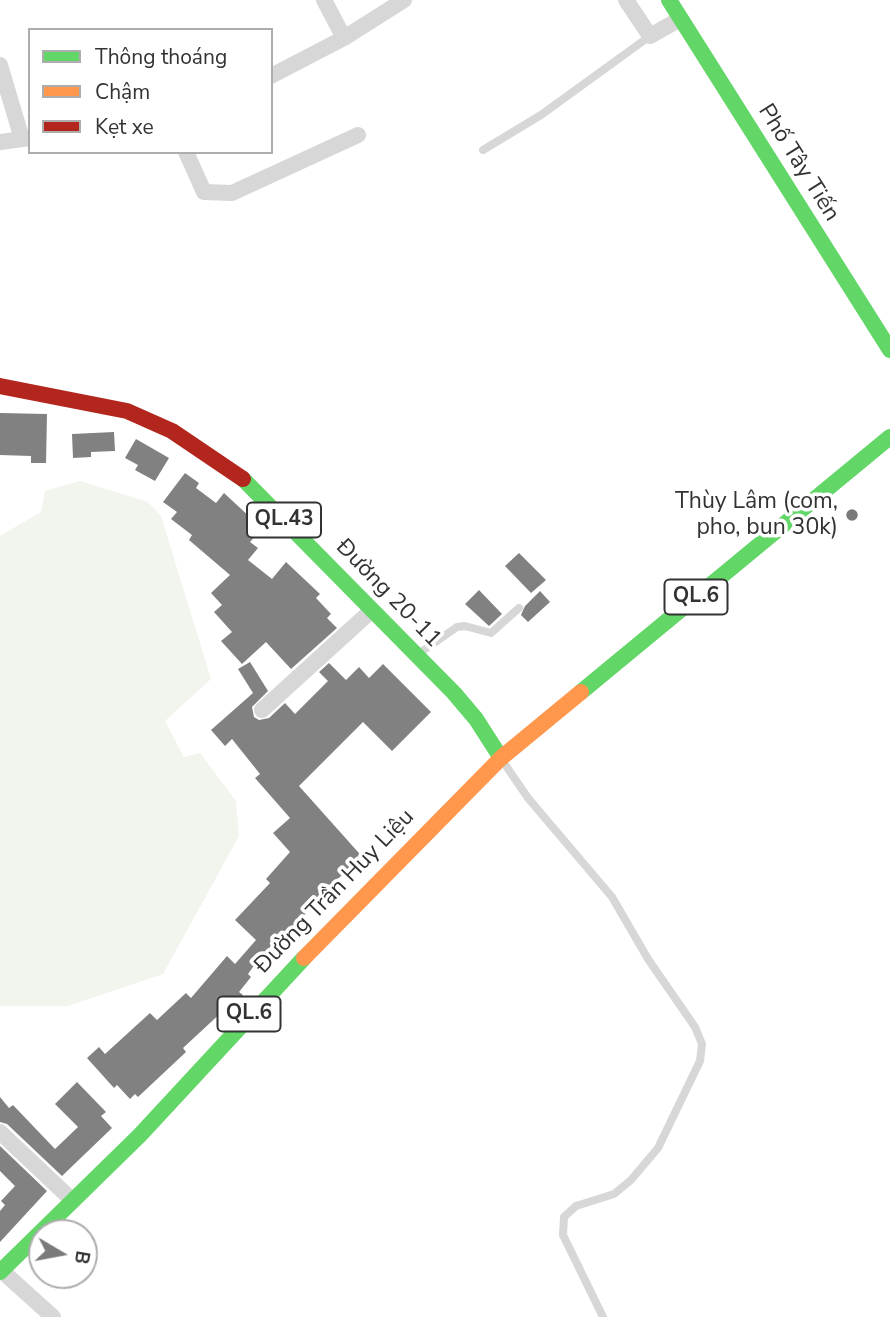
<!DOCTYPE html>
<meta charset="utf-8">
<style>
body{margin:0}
#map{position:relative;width:890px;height:1317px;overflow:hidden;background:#fff;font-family:"Nunito Sans",sans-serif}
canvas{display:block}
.legend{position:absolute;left:28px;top:28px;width:245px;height:126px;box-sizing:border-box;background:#fff;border:2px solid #adadad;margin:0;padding:9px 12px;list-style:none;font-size:21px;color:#333}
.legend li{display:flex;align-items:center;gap:14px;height:35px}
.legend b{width:35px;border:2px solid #adadad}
.north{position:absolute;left:28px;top:1219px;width:70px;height:70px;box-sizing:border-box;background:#fff;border:2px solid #adadad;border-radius:50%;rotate:100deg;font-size:19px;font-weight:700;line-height:28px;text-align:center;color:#333}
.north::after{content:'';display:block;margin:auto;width:24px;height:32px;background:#7a7a7a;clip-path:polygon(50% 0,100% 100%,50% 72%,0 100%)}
</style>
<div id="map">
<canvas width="890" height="1317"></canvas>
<ul class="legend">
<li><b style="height:9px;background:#63d668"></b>Thông thoáng</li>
<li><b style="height:9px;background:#ff974d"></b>Chậm</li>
<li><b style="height:9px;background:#b3261e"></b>Kẹt xe</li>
</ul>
<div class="north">B</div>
</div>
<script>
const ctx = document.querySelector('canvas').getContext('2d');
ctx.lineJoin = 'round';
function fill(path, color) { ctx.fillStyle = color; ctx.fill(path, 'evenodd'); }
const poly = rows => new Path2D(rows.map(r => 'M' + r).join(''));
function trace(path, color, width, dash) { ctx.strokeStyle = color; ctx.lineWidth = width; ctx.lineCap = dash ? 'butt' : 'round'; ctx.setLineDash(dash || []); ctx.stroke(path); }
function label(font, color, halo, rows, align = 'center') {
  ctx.font = font + ' "Nunito Sans",sans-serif'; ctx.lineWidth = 7; ctx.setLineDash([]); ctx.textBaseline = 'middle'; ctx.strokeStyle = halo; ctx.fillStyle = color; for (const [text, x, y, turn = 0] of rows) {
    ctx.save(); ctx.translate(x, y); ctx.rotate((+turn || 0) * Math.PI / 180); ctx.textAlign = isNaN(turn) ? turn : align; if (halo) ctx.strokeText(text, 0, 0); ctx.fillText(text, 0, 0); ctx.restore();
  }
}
const green = poly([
 [80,481,148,502,161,516,211,679,165,721,184,757,200,753,236,801,239,836,163,974,68,1006,0,1006,0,536,41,512,45,491]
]);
const building = poly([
 [0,413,47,414,46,463,31,463,31,456,0,455],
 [114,432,115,451,91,452,91,457,73,458,72,434],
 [136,439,169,458,155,481,135,470,138,465,125,458],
 [185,473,199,483,196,488,216,503,224,493,252,519,247,525,257,534,250,542,258,548,248,560,272,579,286,562,320,594,316,598,331,614,327,618,337,628,291,669,266,642,242,664,221,641,232,632,214,612,222,605,211,593,230,575,189,540,192,535,171,519,177,512,163,502],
 [519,553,546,580,531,593,505,566],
 [479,590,502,614,489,626,465,604],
 [540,591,550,602,528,622,521,615,525,606],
 [250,662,268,691,252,707,254,717,259,720,269,718,285,703,295,714,328,681,319,672,329,663,346,680,359,667,369,678,383,664,431,712,392,751,363,722,299,786,366,861,355,871,351,867,331,885,298,922,302,926,289,939,284,934,253,967,248,974,251,977,239,992,243,995,227,1013,224,1010,183,1048,186,1052,138,1097,135,1094,130,1099,117,1085,114,1088,87,1058,99,1047,105,1054,150,1013,157,1020,186,993,191,998,227,956,235,964,256,940,235,920,270,883,266,879,290,852,273,833,290,818,255,778,260,774,232,739,225,746,211,730,253,693,238,669],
 [77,1082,106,1112,101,1116,112,1128,62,1176,7,1124,0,1122,0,1097,9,1108,13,1105,55,1149,78,1127,55,1104],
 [0,1146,47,1191,0,1242,0,1211,5,1205,1,1201,15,1186,0,1171]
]);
const lane = poly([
 [483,150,541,115,650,36],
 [421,652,457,627,465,626,491,633,519,608],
 [504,763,528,798,612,897,648,959,695,1027,702,1044,700,1061,658,1148,631,1180,614,1194,576,1206,564,1217,563,1235,603,1317]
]);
const street = poly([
 [324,0,344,38],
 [626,0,650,36,680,19],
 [0,65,22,139],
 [271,76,344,38,404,0],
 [0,142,30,138],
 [186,152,204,192,232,193,358,135],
 [262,710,371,611],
 [0,1132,73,1201],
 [2,1271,53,1317]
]);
const fast = poly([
 [669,0,890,350],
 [243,479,454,693,476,719,501,758],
 [581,692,890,437],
 [0,1272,140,1135,304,958]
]);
const slow = poly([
 [304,958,501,758,581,692]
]);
const jam = poly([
 [0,386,127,411,172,431,243,479]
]);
const markers = [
 [852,515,7,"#7a7a7a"]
];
const shields = [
 [284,520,74],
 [696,597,63],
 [249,1014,63]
];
const shieldNames = [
 ["QL.43",284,520],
 ["QL.6",696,597],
 ["QL.6",249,1014]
];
const streetNames = [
 ["Phố Tây Tiến",798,163,58],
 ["Đường 20-11",388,594,46],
 ["Đường Trần Huy Liệu",335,892,-46]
];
const poiNames = [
 ["Thùy Lâm (com,",838,502],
 ["pho, bun 30k)",838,528]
];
fill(green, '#f1f5ed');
fill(building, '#818181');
trace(lane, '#d7d7d7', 8);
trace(street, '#d7d7d7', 16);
trace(fast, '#63d668', 16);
trace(slow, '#ff974d', 16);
trace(jam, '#b3261e', 16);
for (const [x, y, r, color] of markers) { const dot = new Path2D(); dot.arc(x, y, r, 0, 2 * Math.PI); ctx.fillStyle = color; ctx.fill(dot); trace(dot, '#fff', 2.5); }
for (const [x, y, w] of shields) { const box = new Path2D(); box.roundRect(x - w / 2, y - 17.5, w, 35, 5); ctx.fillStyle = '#fff'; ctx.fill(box); trace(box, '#333', 2); }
label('bold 21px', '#333', null, shieldNames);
label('23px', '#333', '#fff', streetNames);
label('23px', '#333', '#fff', poiNames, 'right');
</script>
